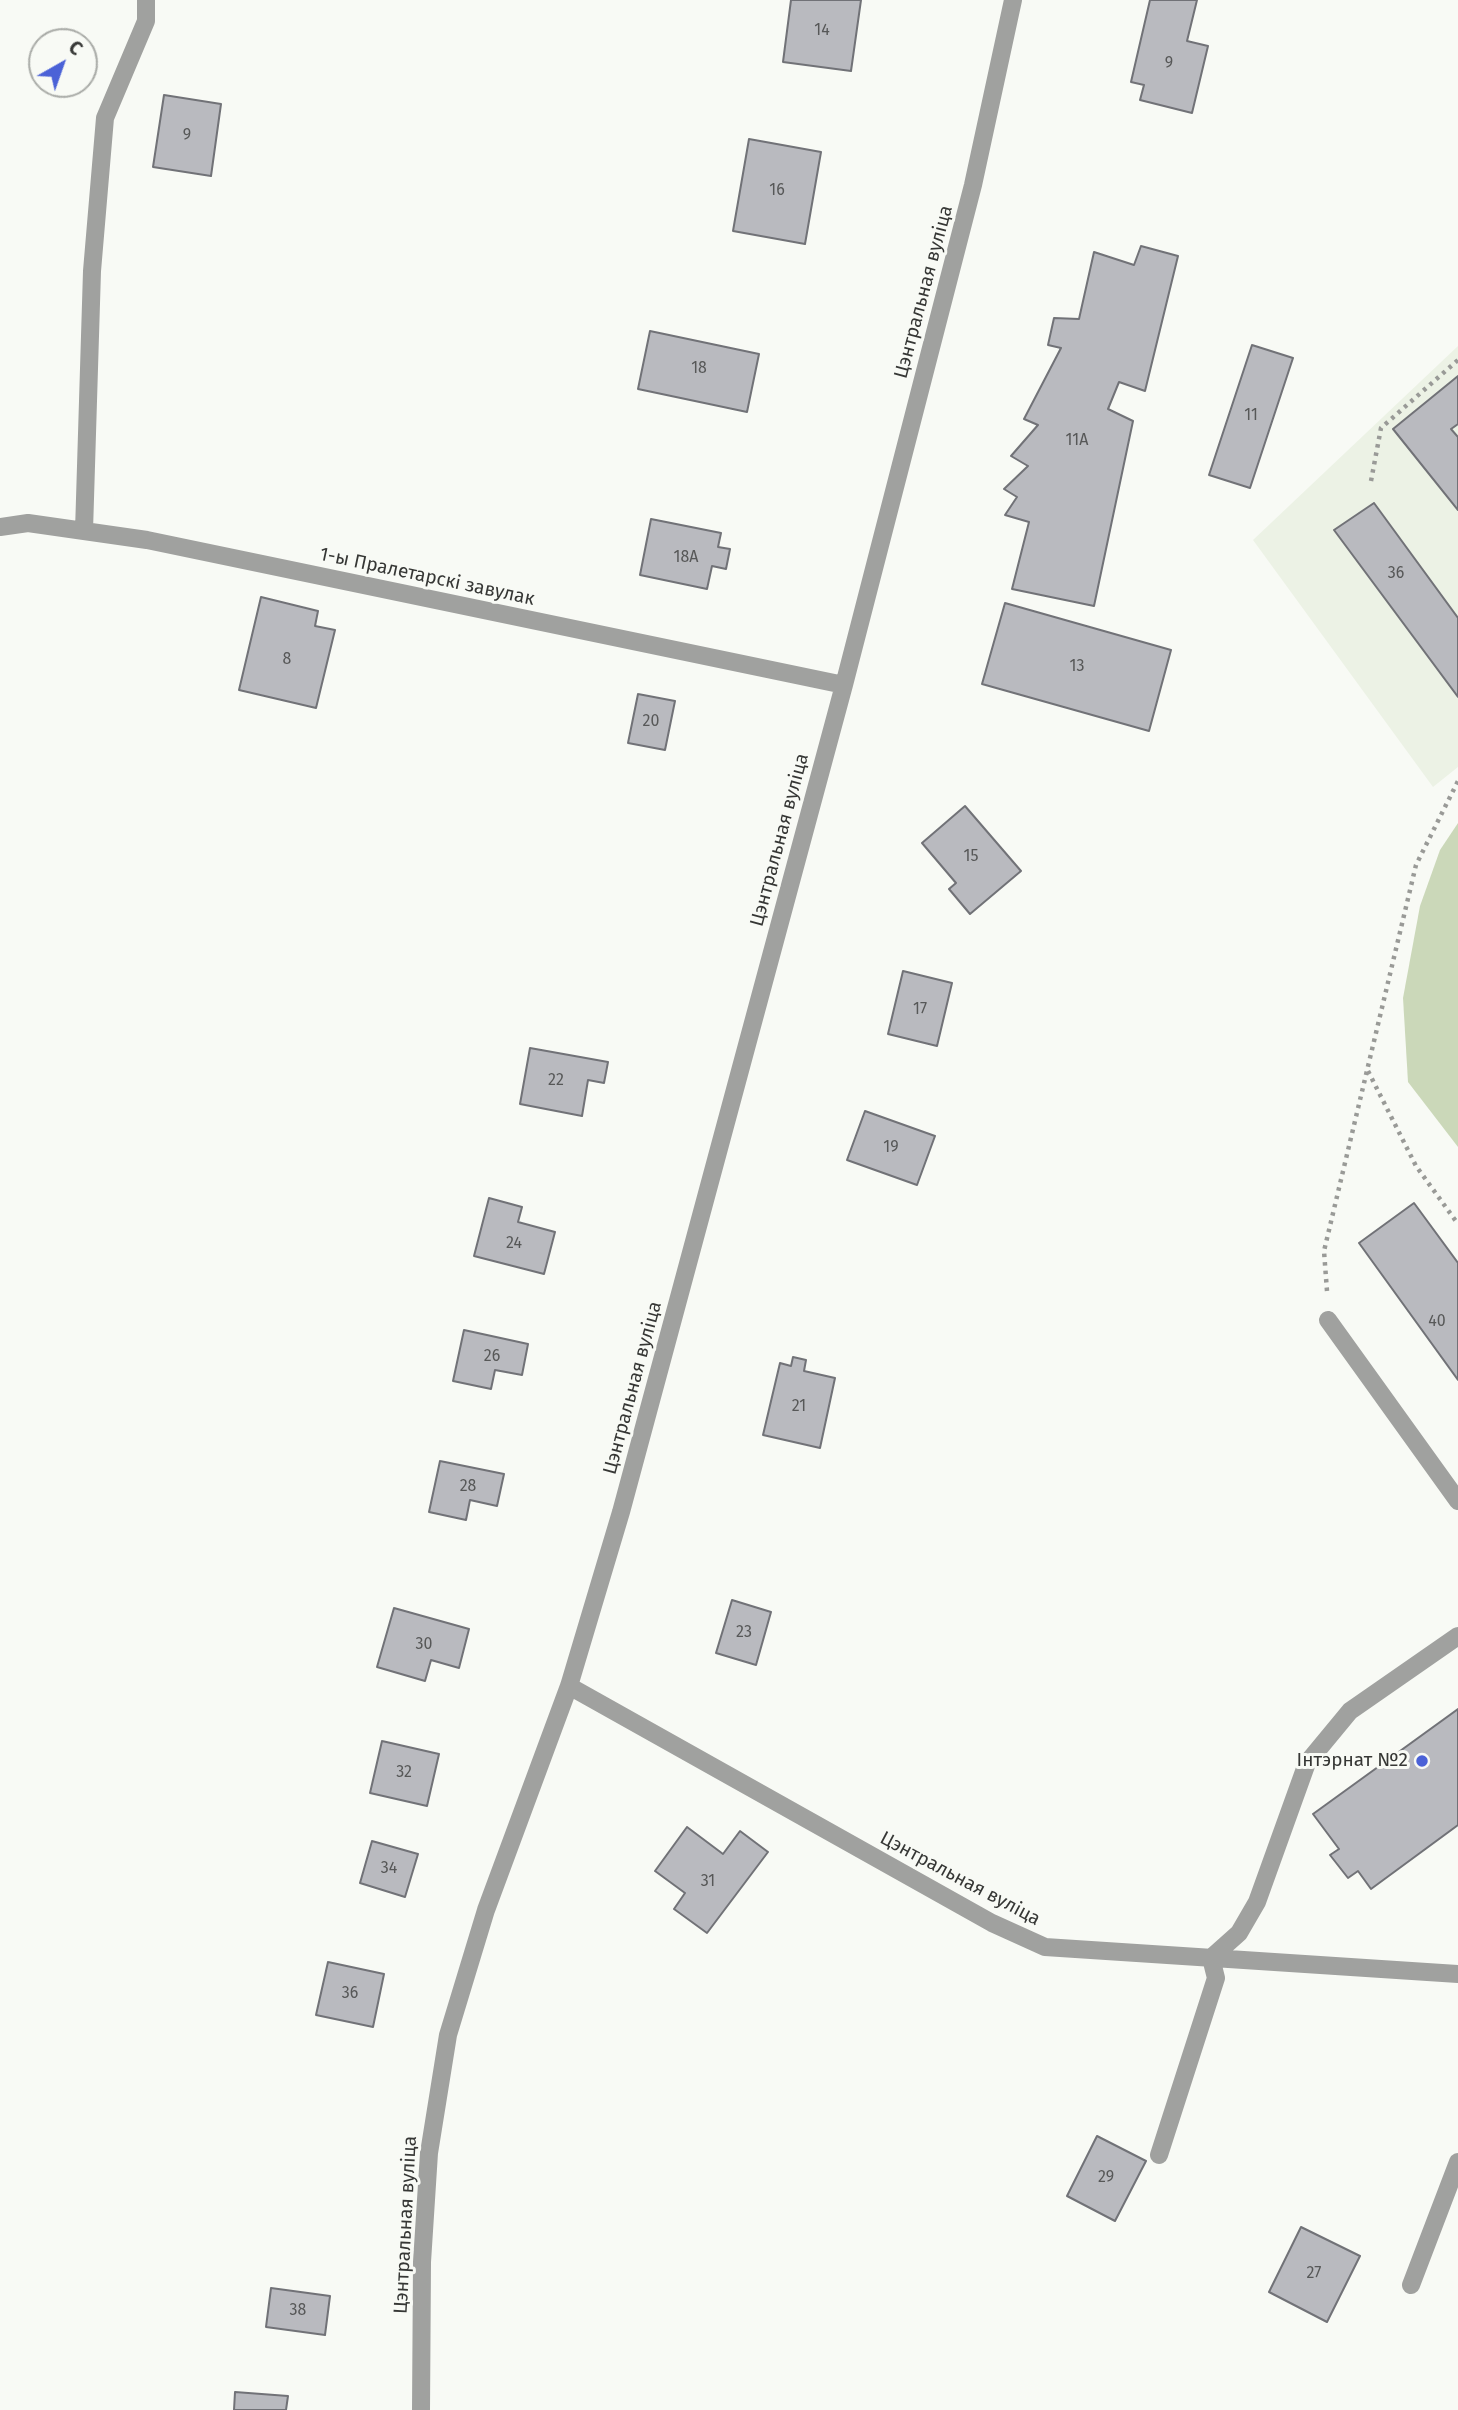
<!DOCTYPE html>
<meta charset="utf-8">
<style>
body{margin:0}
#map{position:relative;width:1458px;height:2410px;overflow:hidden;background:#f8faf5;font-family:"Fira Sans",sans-serif}
canvas{display:block}
.north{position:absolute;left:28px;top:28px;width:70px;height:70px;box-sizing:border-box;background:#f8faf5;border:2px solid #aaaca8;border-radius:50%;rotate:40deg;font-size:19px;font-weight:700;line-height:28px;text-align:center;color:#363735}
.north::after{content:'';display:block;margin:auto;width:24px;height:32px;background:#4b62d7;clip-path:polygon(50% 0,100% 100%,50% 72%,0 100%)}
</style>
<div id="map">
<canvas width="1458" height="2410"></canvas>
<div class="north">С</div>
</div>
<script>
const ctx = document.querySelector('canvas').getContext('2d');
ctx.lineJoin = 'round';
function fill(path, color) { ctx.fillStyle = color; ctx.fill(path, 'evenodd'); }
const poly = rows => new Path2D(rows.map(r => 'M' + r).join(''));
function trace(path, color, width, dash) { ctx.strokeStyle = color; ctx.lineWidth = width; ctx.lineCap = dash ? 'butt' : 'round'; ctx.setLineDash(dash || []); ctx.stroke(path); }
function label(font, color, halo, rows, align = 'center') {
  ctx.font = font + ' "Fira Sans",sans-serif'; ctx.lineWidth = 6; ctx.setLineDash([]); ctx.textBaseline = 'middle'; ctx.strokeStyle = halo; ctx.fillStyle = color; for (const [text, x, y, turn = 0] of rows) {
    ctx.save(); ctx.translate(x, y); ctx.rotate((+turn || 0) * Math.PI / 180); ctx.textAlign = isNaN(turn) ? turn : align; if (halo) ctx.strokeText(text, 0, 0); ctx.fillText(text, 0, 0); ctx.restore();
  }
}
const built = poly([
 [1458,346,1458,767,1433,787,1253,540]
]);
const green = poly([
 [1458,823,1458,1147,1408,1082,1403,998,1420,906,1440,850]
]);
const building = poly([
 [791,0,861,0,851,71,783,62,791,0],
 [1150,0,1197,0,1187,41,1208,46,1192,113,1140,100,1144,85,1131,82,1150,0],
 [164,95,221,104,211,176,153,167,164,95],
 [749,139,821,152,805,244,733,231,749,139],
 [1141,246,1178,256,1145,391,1119,382,1108,409,1133,421,1094,606,1012,589,1029,522,1005,515,1017,497,1004,489,1028,466,1011,456,1038,425,1024,419,1061,348,1048,345,1054,318,1079,319,1094,252,1134,265,1141,246],
 [650,331,759,354,747,412,638,389,650,331],
 [1252,345,1293,358,1250,488,1209,475,1252,345],
 [1458,376,1458,424,1451,429,1458,437,1458,510,1393,429,1458,376],
 [1374,503,1458,618,1458,697,1334,530,1374,503],
 [651,519,721,533,718,547,730,549,726,569,712,566,707,589,640,575,651,519],
 [261,597,318,611,315,626,335,630,316,708,239,690,261,597],
 [1005,603,1171,650,1149,731,982,684,1005,603],
 [638,694,675,701,665,750,628,743,638,694],
 [965,806,1021,871,970,914,949,889,956,883,922,843,965,806],
 [903,971,952,983,937,1046,888,1034,903,971],
 [530,1048,608,1062,604,1083,588,1080,582,1116,520,1104,530,1048],
 [865,1111,935,1136,917,1185,847,1160,865,1111],
 [489,1198,522,1207,518,1222,555,1232,544,1274,474,1256,489,1198],
 [1414,1203,1458,1263,1458,1380,1359,1243,1414,1203],
 [464,1330,528,1344,522,1375,495,1370,491,1389,453,1381,464,1330],
 [793,1357,806,1360,804,1371,835,1378,820,1448,763,1435,780,1363,791,1366,793,1357],
 [440,1461,504,1474,497,1506,470,1500,466,1520,429,1512,440,1461],
 [732,1600,771,1612,756,1665,716,1653,732,1600],
 [394,1608,469,1629,459,1668,431,1660,425,1681,377,1667,394,1608],
 [1458,1709,1458,1825,1371,1889,1358,1871,1348,1878,1330,1855,1339,1849,1313,1814,1458,1709],
 [382,1741,439,1754,427,1806,370,1793,382,1741],
 [687,1827,723,1854,740,1831,768,1852,707,1933,674,1909,685,1893,655,1871,687,1827],
 [372,1841,418,1854,405,1897,360,1883,372,1841],
 [328,1962,384,1974,373,2027,316,2015,328,1962],
 [1097,2136,1146,2161,1115,2221,1067,2196,1097,2136],
 [1301,2227,1360,2256,1327,2322,1269,2292,1301,2227],
 [271,2288,330,2296,325,2335,266,2327,271,2288],
 [235,2392,288,2396,286,2410,234,2410,235,2392]
]);
const path = poly([
 [1371,481,1381,428,1458,360],
 [1368,1071,1416,1166,1458,1224],
 [1327,1291,1324,1251,1416,865,1458,781]
]);
const minor = poly([
 [0,527,28,523,147,540,844,685],
 [84,531,92,271,105,118,146,21,146,0],
 [1328,1320,1458,1501],
 [569,1686,992,1923,1045,1947,1458,1974],
 [1159,2155,1216,1978,1211,1958,1239,1933,1257,1902,1307,1763,1350,1711,1458,1636],
 [1411,2285,1458,2162],
 [421,2410,422,2262,429,2153,448,2035,486,1910,569,1686,621,1512,844,685,973,185,1013,0]
]);
const markers = [
 [1422,1761,7,"#4b62d7"]
];
const numberNames = [
 ["14",822,31],
 ["9",1169,64],
 ["9",187,136],
 ["16",777,191],
 ["18",699,369],
 ["11",1251,416],
 ["11А",1077,441],
 ["18А",686,558],
 ["36",1396,574],
 ["8",287,660],
 ["13",1077,667],
 ["20",651,722],
 ["15",971,857],
 ["17",920,1010],
 ["22",556,1081],
 ["19",891,1148],
 ["24",514,1244],
 ["40",1437,1322],
 ["26",492,1357],
 ["21",799,1407],
 ["28",468,1487],
 ["23",744,1633],
 ["30",424,1645],
 ["32",404,1773],
 ["34",389,1869],
 ["31",708,1882],
 ["36",350,1994],
 ["29",1106,2178],
 ["27",1314,2274],
 ["38",298,2311]
];
const streetNames = [
 ["Цэнтральная вуліца",924,292,-75],
 ["1-ы Пралетарскі завулак",427,577,12],
 ["Цэнтральная вуліца",780,840,-75],
 ["Цэнтральная вуліца",633,1388,-75],
 ["Цэнтральная вуліца",960,1879,28],
 ["Цэнтральная вуліца",406,2225,-87]
];
const poiNames = [
 ["Інтэрнат №2",1408,1761]
];
fill(built, '#ecf2e5');
fill(green, '#cbd8b9');
fill(building, '#b9babf');
trace(building, '#717277', 2);
trace(path, '#999a97', 4.5, [3.5, 5]);
trace(minor, '#a0a19f', 18);
for (const [x, y, r, color] of markers) { const dot = new Path2D(); dot.arc(x, y, r, 0, 2 * Math.PI); ctx.fillStyle = color; ctx.fill(dot); trace(dot, '#f8faf5', 2.5); }
label('16px', '#575858', null, numberNames);
label('19px', '#363735', '#f8faf5', streetNames);
label('19px', '#363735', '#f8faf5', poiNames, 'right');
</script>
